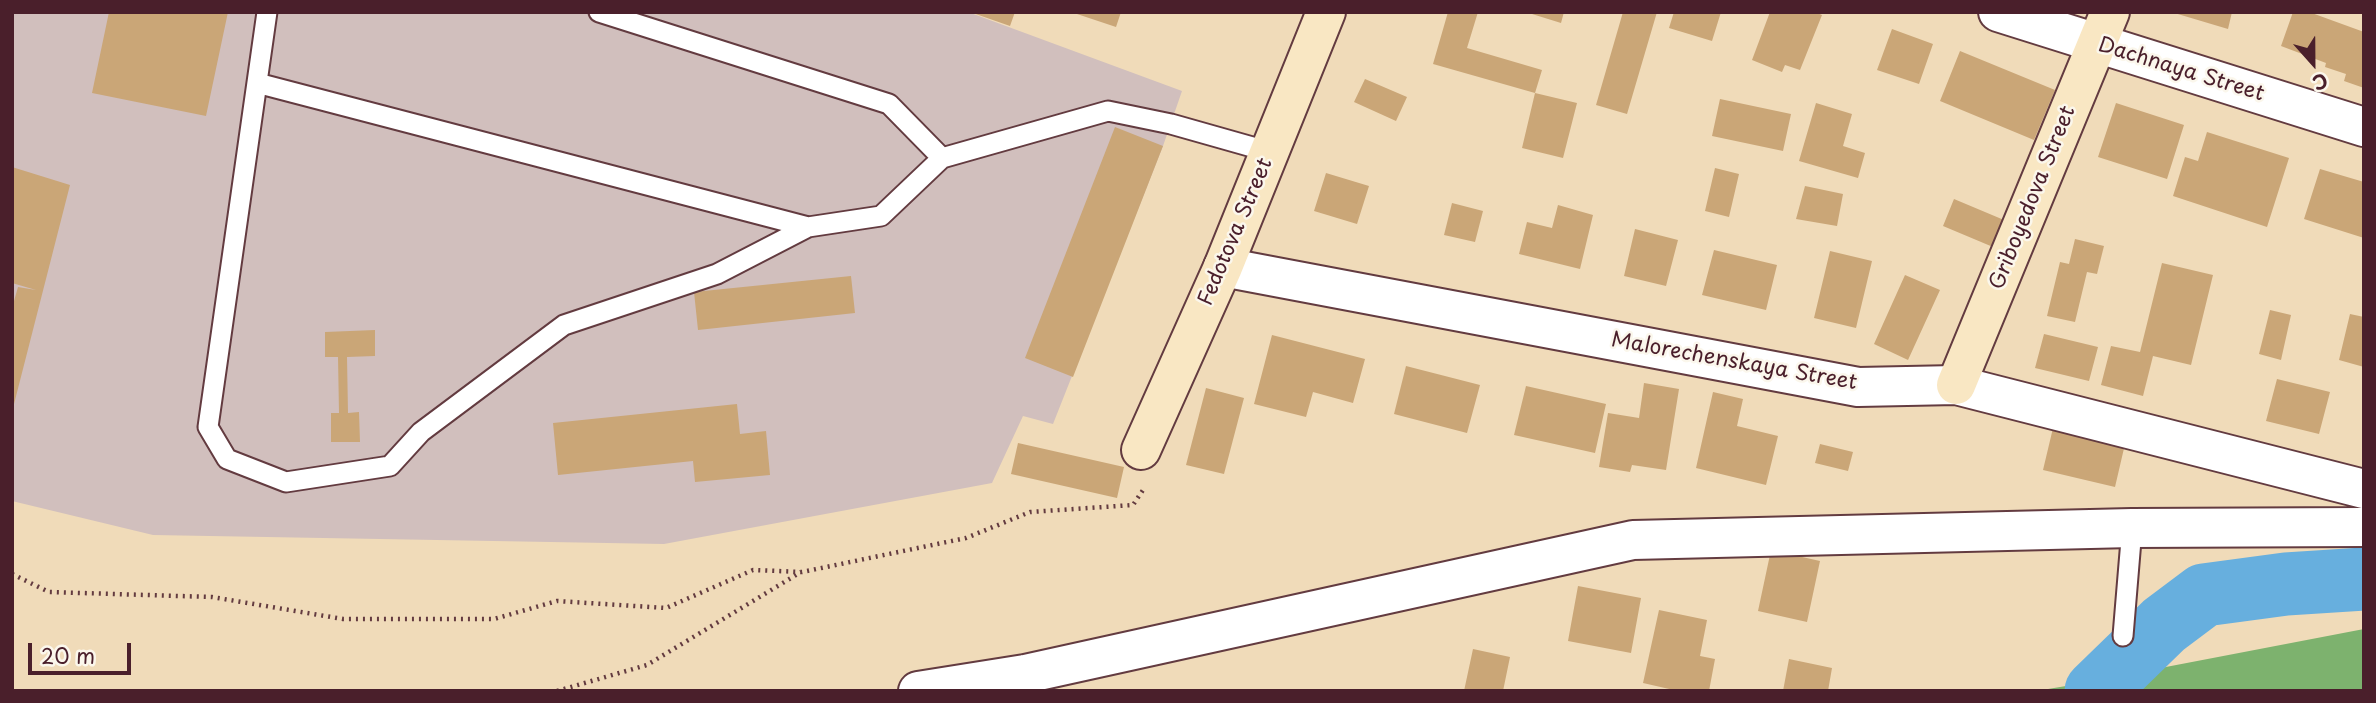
<!DOCTYPE html>
<meta charset="utf-8">
<style>
body{margin:0}
#map{position:relative;width:2376px;height:703px;overflow:hidden;background:#f0dbb9;font-family:"Playpen Sans",sans-serif}
canvas{display:block}
.frame{position:absolute;inset:0;border:14px solid #4a1f2b;pointer-events:none}
.north{position:absolute;left:2278px;top:28px;width:70px;height:70px;-webkit-text-stroke:5px #fbf7ec;paint-order:stroke;rotate:159deg;font-size:19px;font-weight:700;line-height:28px;text-align:center;color:#4a1f2b}
.north::after{content:'';display:block;margin:auto;width:24px;height:32px;background:#4a1f2b;clip-path:polygon(50% 0,100% 100%,50% 72%,0 100%)}
.scale{position:absolute;left:28px;top:643px;width:103px;height:32px;box-sizing:border-box;border:4px solid #4a1f2b;border-top:0;padding-left:9px;font-size:21px;line-height:24px;white-space:nowrap;color:#4a1f2b;-webkit-text-stroke:5px #fbf7ec;paint-order:stroke}
</style>
<div id="map">
<canvas width="2376" height="703"></canvas>
<div class="frame"></div>
<div class="north">С</div>
<div class="scale">20 m</div>
</div>
<script>
const ctx = document.querySelector('canvas').getContext('2d');
ctx.lineJoin = 'round';
function fill(path, color) { ctx.fillStyle = color; ctx.fill(path, 'evenodd'); }
const poly = rows => new Path2D(rows.map(r => 'M' + r).join(''));
function trace(path, color, width, dash) { ctx.strokeStyle = color; ctx.lineWidth = width; ctx.lineCap = dash ? 'butt' : 'round'; ctx.setLineDash(dash || []); ctx.stroke(path); }
function label(font, color, halo, rows, align = 'center') {
  ctx.font = font + ' "Playpen Sans",sans-serif'; ctx.lineWidth = 5; ctx.setLineDash([]); ctx.textBaseline = 'middle'; ctx.strokeStyle = halo; ctx.fillStyle = color; for (const [text, x, y, turn = 0] of rows) {
    ctx.save(); ctx.translate(x, y); ctx.rotate((+turn || 0) * Math.PI / 180); ctx.textAlign = isNaN(turn) ? turn : align; if (halo) ctx.strokeText(text, 0, 0); ctx.fillText(text, 0, 0); ctx.restore();
  }
}
const industrial = poly([
 [12,12,968,12,1182,91,1163,146,1053,424,1023,416,992,483,664,544,153,535,12,501]
]);
const forest = poly([
 [2364,629,2364,691,2036,691,2072,685]
]);
const river = poly([
 [2096,691,2164,625,2204,595,2286,584,2364,579]
]);
const building = poly([
 [109,12,228,12,206,116,92,93],
 [970,12,1015,12,1010,26],
 [1071,12,1121,12,1116,27],
 [1448,12,1478,12,1467,48,1542,70,1535,93,1433,64],
 [1533,12,1564,12,1561,23,1532,14],
 [1623,12,1657,12,1627,114,1596,105],
 [1674,12,1721,12,1712,41,1669,28],
 [1770,12,1815,12,1822,15,1800,70,1785,65,1782,72,1752,60],
 [2171,12,2232,12,2228,29],
 [2293,12,2309,12,2364,32,2364,88,2344,81,2346,74,2325,67,2326,63,2281,46],
 [1892,29,1933,44,1919,84,1877,70],
 [1960,51,2055,90,2034,140,1940,101],
 [1365,79,1407,97,1396,121,1354,102],
 [1535,93,1577,103,1563,158,1522,148],
 [1720,99,1791,114,1783,151,1712,136],
 [1816,103,1852,114,1843,146,1865,153,1858,178,1799,161],
 [2116,103,2184,125,2167,179,2098,157],
 [1115,127,1163,146,1073,377,1025,358],
 [2207,132,2289,158,2267,227,2173,196,2185,157,2198,161],
 [12,167,70,185,13,408,12,308,18,287,36,290,12,283],
 [1715,168,1739,174,1729,217,1705,211],
 [2320,169,2364,182,2364,238,2304,219],
 [1326,173,1369,186,1357,224,1314,211],
 [1805,186,1843,194,1837,226,1796,219],
 [1954,199,2004,220,1993,247,1943,226],
 [1452,203,1483,211,1475,242,1444,235],
 [1558,205,1593,215,1580,269,1519,254,1527,222,1552,228],
 [1635,229,1678,240,1666,286,1624,276],
 [2075,239,2104,246,2097,274,2087,272,2075,322,2047,316,2060,262,2069,264],
 [1714,250,1777,265,1766,310,1702,295],
 [1830,251,1872,261,1856,328,1814,318],
 [2162,263,2213,275,2191,365,2153,356,2143,396,2101,385,2111,346,2140,352],
 [1905,275,1940,290,1908,360,1874,344],
 [851,276,855,313,698,330,694,292],
 [2270,310,2291,315,2281,360,2259,354],
 [2350,314,2364,317,2364,367,2339,360],
 [375,330,375,356,347,357,348,413,359,412,360,442,331,442,331,413,339,413,338,357,325,357,325,332],
 [2044,334,2098,347,2089,381,2035,368],
 [1272,335,1365,359,1353,403,1313,392,1306,417,1254,404],
 [1406,366,1480,385,1467,433,1394,414],
 [2277,379,2330,392,2319,434,2266,421],
 [1644,383,1679,389,1666,470,1632,465,1630,472,1599,467,1608,413,1639,418],
 [1526,386,1606,404,1595,453,1514,435],
 [1206,388,1244,398,1224,474,1186,465],
 [1713,392,1743,399,1737,426,1778,436,1766,485,1696,468],
 [737,404,740,434,766,431,770,475,695,482,693,461,558,475,553,423],
 [2053,428,2125,444,2115,487,2043,470],
 [1018,443,1124,467,1117,498,1011,474],
 [1820,444,1853,452,1848,471,1815,463],
 [1771,550,1820,561,1807,622,1758,611],
 [1578,586,1641,598,1631,653,1568,641],
 [1659,610,1707,620,1700,656,1715,659,1709,691,1678,691,1643,683],
 [1473,649,1510,657,1503,691,1464,691],
 [1789,659,1832,668,1828,691,1783,691]
]);
const path = poly([
 [12,574,49,592,212,597,343,619,494,619,557,601,666,608,753,570,802,572,966,538,1030,512,1133,505,1145,487],
 [557,691,647,665,801,572]
]);
const lane = poly([
 [267,12,208,427,227,459,286,482,390,466,421,432,564,325,717,274,808,227],
 [599,12,889,104,942,158],
 [257,83,808,227,881,216,942,158,1108,111,1171,124,1270,152],
 [2123,636,2132,528]
]);
const street = poly([
 [1998,12,2364,127],
 [1223,267,1858,387,1956,385,2364,489],
 [918,691,1025,674,1633,540,2132,528,2364,527]
]);
const secondary = poly([
 [1956,385,2110,12],
 [1141,450,1223,267,1326,12]
]);
const streetNames = [
 ["Dachnaya Street",2181,70,17],
 ["Griboyedova Street",2033,198,-68],
 ["Fedotova Street",1236,232,-67],
 ["Malorechenskaya Street",1734,362,10]
];
fill(industrial, '#d1bfbd');
fill(forest, '#7db26e');
trace(river, '#67afde', 63);
fill(building, '#caa677');
trace(lane, '#633b40', 23);
trace(street, '#633b40', 42);
trace(secondary, '#633b40', 42);
trace(path, '#633b40', 4.5, [2, 5]);
trace(lane, '#fff', 19);
trace(street, '#fff', 38);
trace(secondary, '#f9e7c3', 38);
label('21px', '#4a1f2b', '#fbf7ec', streetNames);
</script>
